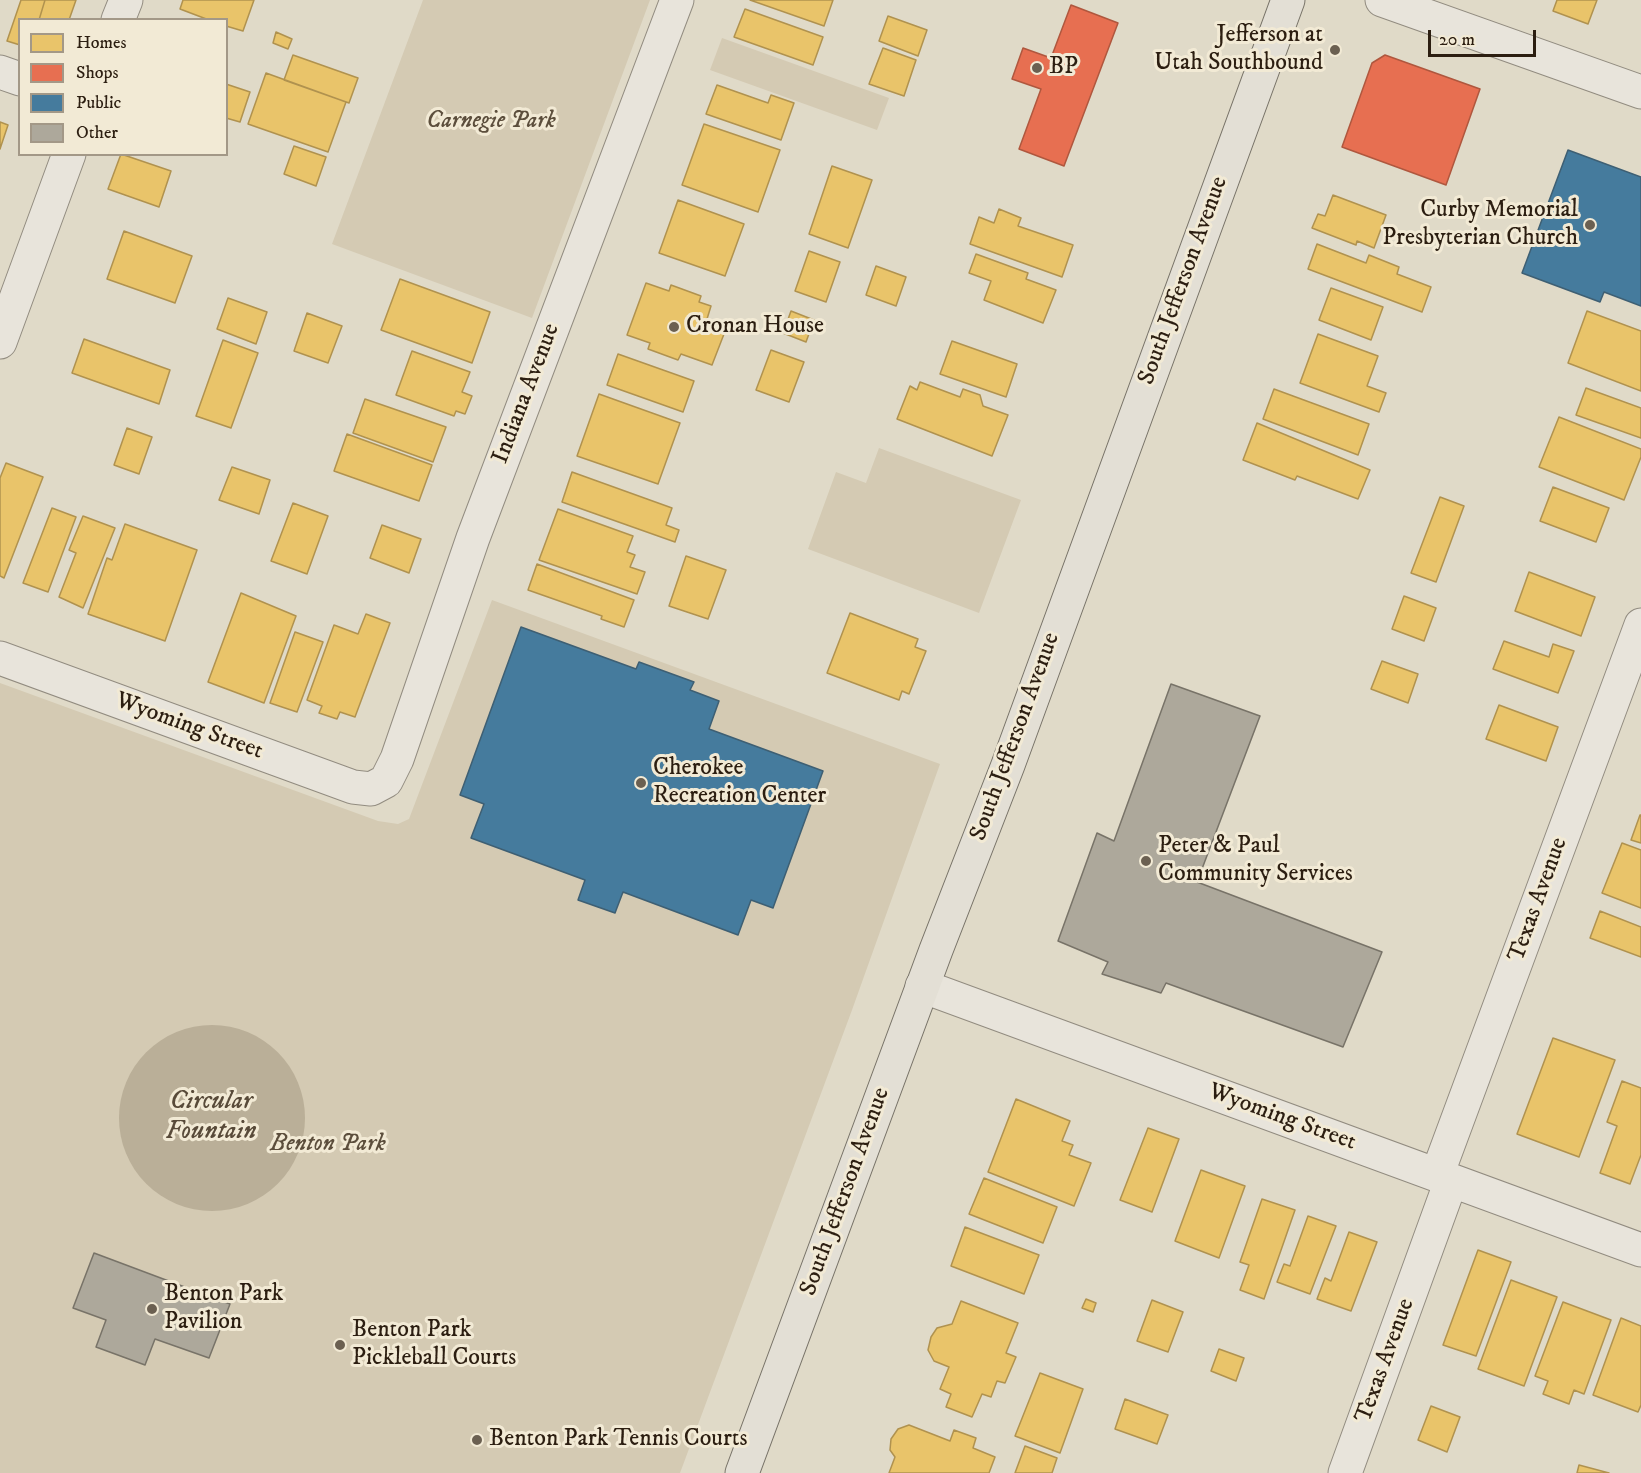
<!DOCTYPE html>
<style>
body{margin:0}
#map{position:relative;width:1641px;height:1473px;overflow:hidden;background:#e0dac8;font-family:"IM FELL DW Pica",serif}
canvas{display:block}
.legend{position:absolute;left:18px;top:18px;width:210px;height:138px;box-sizing:border-box;background:#f2ead5;border:2px solid #a39887;margin:0;padding:8px 10px;list-style:none;font-size:18px;color:#2c1e11}
.legend li{display:flex;align-items:center;gap:12px;height:30px}
.legend b{width:30px;border:2px solid #a39887}
.scale{position:absolute;left:1428px;top:30px;width:108px;height:27px;box-sizing:border-box;border:3px solid #2c1e11;border-top:0;padding-left:8px;font-size:18px;line-height:21px;white-space:nowrap;color:#2c1e11;-webkit-text-stroke:4px #f2ead5;paint-order:stroke}
</style>
<div id="map">
<canvas width="1641" height="1473"></canvas>
<ul class="legend">
<li><b style="height:16px;background:#e9c46a"></b>Homes</li>
<li><b style="height:16px;background:#e76f51"></b>Shops</li>
<li><b style="height:16px;background:#457b9d"></b>Public</li>
<li><b style="height:16px;background:#ada89b"></b>Other</li>
</ul>
<div class="scale">20 m</div>
</div>
<script>
const ctx = document.querySelector('canvas').getContext('2d');
ctx.lineJoin = 'round';
function fill(path, color) { ctx.fillStyle = color; ctx.fill(path, 'evenodd'); }
const poly = rows => new Path2D(rows.map(r => 'M' + r).join(''));
function trace(path, color, width, dash) { ctx.strokeStyle = color; ctx.lineWidth = width; ctx.lineCap = dash ? 'butt' : 'round'; ctx.setLineDash(dash || []); ctx.stroke(path); }
function label(font, color, halo, rows, align = 'center') {
  ctx.font = font + ' "IM FELL DW Pica",serif'; ctx.lineWidth = 6; ctx.setLineDash([]); ctx.textBaseline = 'middle'; ctx.strokeStyle = halo; ctx.fillStyle = color; for (const [text, x, y, turn = 0] of rows) {
    ctx.save(); ctx.translate(x, y); ctx.rotate((+turn || 0) * Math.PI / 180); ctx.textAlign = isNaN(turn) ? turn : align; if (halo) ctx.strokeText(text, 0, 0); ctx.fillText(text, 0, 0); ctx.restore();
  }
}
const green = poly([
 [423,0,650,0,532,318,332,244],
 [722,38,889,98,877,130,710,70],
 [879,448,1021,500,979,613,808,549,836,472,866,483],
 [492,600,940,764,852,1010,680,1473,0,1473,0,683,378,821,398,824,409,819]
]);
const water = poly([
 '119 1118a93 93 0 1 1 186 0a93 93 0 1 1-186 0Z'
]);
const homes = poly([
 [21,0,45,0,39,20,20,20,20,45,7,41,21,0],
 [45,0,76,0,69,20,39,20,45,0],
 [183,0,254,0,243,31,226,26,226,20,209,20,180,9,183,0],
 [750,0,833,0,824,26,750,0],
 [1557,0,1597,0,1588,24,1553,11,1557,0],
 [745,9,823,37,813,65,734,37,745,9],
 [888,16,927,30,918,56,879,41,888,16],
 [276,32,292,39,288,49,273,43,276,32],
 [883,48,916,60,904,96,869,84,883,48],
 [293,55,358,78,349,103,284,80,293,55],
 [266,73,346,102,328,152,248,124,266,73],
 [226,84,250,92,240,122,226,118,226,84],
 [717,85,768,103,771,95,794,103,781,140,706,114,717,85],
 [0,122,8,125,0,149,0,122],
 [704,124,780,150,758,212,682,185,704,124],
 [294,146,326,157,316,186,284,174,294,146],
 [121,154,171,171,159,207,108,189,121,154],
 [832,166,872,180,848,248,809,234,832,166],
 [1333,195,1386,215,1374,248,1357,241,1356,245,1312,228,1318,214,1325,216,1333,195],
 [678,200,744,224,725,276,659,253,678,200],
 [999,209,1021,218,1018,226,1073,245,1062,277,970,244,979,217,994,223,999,209],
 [124,231,192,256,175,303,107,279,124,231],
 [1317,244,1366,263,1369,255,1399,267,1397,274,1431,287,1422,312,1308,269,1317,244],
 [809,251,840,262,826,302,795,291,809,251],
 [976,254,1028,273,1026,279,1056,290,1043,323,984,300,991,281,969,273,976,254],
 [876,266,906,277,896,306,866,295,876,266],
 [400,279,490,312,472,363,381,330,400,279],
 [646,283,669,291,671,285,701,296,699,302,711,306,707,319,718,323,716,331,724,334,712,365,681,354,678,360,648,349,650,343,627,335,646,283],
 [1331,288,1383,307,1371,340,1319,320,1331,288],
 [228,298,267,312,256,344,217,329,228,298],
 [791,311,814,320,806,342,783,333,791,311],
 [1587,311,1641,331,1641,391,1568,363,1587,311],
 [307,313,342,326,328,363,294,351,307,313],
 [1318,334,1378,356,1367,386,1386,393,1379,412,1300,383,1318,334],
 [84,339,170,370,159,404,72,373,84,339],
 [223,340,258,353,231,428,196,416,223,340],
 [952,341,1017,364,1006,397,940,374,952,341],
 [771,350,804,362,789,402,756,390,771,350],
 [412,351,470,372,462,392,472,396,465,414,456,411,454,416,396,395,412,351],
 [618,354,694,381,683,412,607,385,618,354],
 [920,382,960,397,963,389,980,395,983,406,1008,415,992,456,897,419,910,386,917,390,920,382],
 [1586,388,1641,408,1641,438,1576,415,1586,388],
 [1274,389,1369,424,1358,455,1263,419,1274,389],
 [599,394,680,423,658,484,577,456,599,394],
 [365,399,446,427,433,462,353,433,365,399],
 [1559,417,1641,449,1641,457,1624,500,1539,467,1559,417],
 [1257,423,1370,470,1358,499,1297,476,1295,480,1243,460,1257,423],
 [127,428,152,437,139,474,114,465,127,428],
 [347,434,432,465,419,501,334,471,347,434],
 [6,463,43,477,4,578,0,576,0,478,6,463],
 [232,467,270,480,259,514,219,500,232,467],
 [572,472,672,508,666,525,679,530,675,542,562,502,572,472],
 [1553,487,1609,508,1596,542,1540,521,1553,487],
 [1440,497,1464,506,1436,582,1411,573,1440,497],
 [293,503,328,516,307,574,271,561,293,503],
 [52,508,76,517,48,592,23,583,52,508],
 [558,509,633,536,627,552,635,555,630,567,645,572,637,594,539,560,558,509],
 [83,516,115,528,83,608,59,597,76,553,69,550,83,516],
 [125,524,197,550,165,641,88,614,107,558,112,560,125,524],
 [382,525,421,539,409,573,370,558,382,525],
 [686,556,726,570,708,619,669,606,686,556],
 [537,564,634,600,624,627,601,619,602,616,528,590,537,564],
 [1529,572,1595,597,1581,636,1515,611,1529,572],
 [241,593,296,616,264,703,208,682,241,593],
 [1404,596,1436,608,1424,641,1392,629,1404,596],
 [850,613,918,639,915,647,926,651,909,694,902,691,899,700,827,673,850,613],
 [366,614,390,623,355,717,340,712,337,719,319,713,322,706,307,700,334,625,358,634,366,614],
 [295,632,323,642,297,712,270,703,295,632],
 [1504,641,1549,657,1553,644,1574,651,1558,693,1493,669,1504,641],
 [1382,661,1418,674,1408,703,1371,689,1382,661],
 [1499,705,1558,727,1546,761,1486,739,1499,705],
 [1640,815,1641,815,1641,843,1631,840,1640,815],
 [1622,843,1641,850,1641,908,1602,893,1622,843],
 [1600,911,1641,927,1641,957,1590,938,1600,911],
 [1553,1038,1615,1060,1579,1157,1517,1134,1553,1038],
 [1622,1081,1641,1088,1641,1155,1630,1184,1600,1173,1617,1126,1607,1122,1622,1081],
 [1016,1099,1070,1121,1062,1141,1073,1145,1069,1155,1091,1163,1074,1206,988,1172,1016,1099],
 [1148,1128,1179,1139,1152,1212,1120,1200,1148,1128],
 [1201,1170,1245,1186,1219,1258,1175,1241,1201,1170],
 [984,1178,1057,1207,1043,1243,969,1214,984,1178],
 [1262,1199,1295,1210,1264,1299,1240,1290,1249,1265,1240,1262,1262,1199],
 [1308,1216,1336,1226,1310,1294,1277,1282,1284,1264,1290,1266,1308,1216],
 [965,1227,1039,1255,1024,1294,951,1266,965,1227],
 [1349,1232,1377,1242,1351,1311,1317,1299,1325,1278,1331,1281,1349,1232],
 [1478,1250,1511,1262,1476,1356,1443,1345,1478,1250],
 [1511,1280,1557,1297,1524,1386,1478,1369,1511,1280],
 [1086,1299,1096,1303,1093,1312,1082,1308,1086,1299],
 [1152,1300,1183,1312,1168,1352,1137,1341,1152,1300],
 [961,1301,1018,1323,1006,1353,1016,1357,1005,1383,997,1381,991,1397,982,1394,972,1417,946,1407,951,1394,940,1389,949,1367,934,1361,928,1350,931,1337,937,1328,952,1324,961,1301],
 [1563,1302,1611,1320,1584,1394,1574,1390,1569,1404,1543,1394,1548,1381,1535,1376,1563,1302],
 [1621,1318,1641,1326,1641,1405,1638,1412,1593,1395,1621,1318],
 [1219,1349,1244,1358,1236,1381,1211,1371,1219,1349],
 [1040,1373,1083,1389,1060,1453,1015,1436,1040,1373],
 [1125,1399,1168,1415,1157,1444,1115,1429,1125,1399],
 [1431,1406,1460,1417,1447,1452,1418,1440,1431,1406],
 [909,1425,950,1441,954,1430,976,1438,973,1448,995,1457,989,1473,889,1473,895,1457,890,1450,891,1439,898,1429,909,1425],
 [1025,1446,1057,1458,1052,1473,1015,1473,1025,1446],
 [1579,1465,1609,1473,1577,1473,1579,1465]
]);
const shops = poly([
 [1071,5,1118,23,1064,166,1019,149,1041,89,1012,79,1023,48,1051,58,1071,5],
 [1385,55,1480,89,1446,185,1342,147,1372,63,1385,55]
]);
const public = poly([
 [1568,150,1641,177,1641,306,1604,292,1600,302,1522,273,1568,150],
 [521,627,636,669,639,662,694,682,690,690,719,701,709,729,823,771,773,908,751,900,738,935,623,892,615,913,578,900,585,880,471,838,484,804,460,795,521,627]
]);
const building = poly([
 [1171,684,1260,716,1197,882,1382,952,1343,1047,1166,983,1161,993,1102,974,1108,962,1058,941,1097,833,1114,841,1171,684],
 [94,1253,230,1304,209,1358,155,1339,145,1365,96,1347,106,1320,73,1308,94,1253]
]);
const minor = poly([
 [1382,0,1641,92],
 [118,20,126,0],
 [0,72,20,79],
 [0,342,69,154],
 [0,658,353,787,371,789,386,781,397,759,473,538,677,0],
 [922,986,1641,1250],
 [1437,1175,1641,625],
 [1345,1473,1451,1181]
]);
const major = poly([
 [742,1473,936,950,1008,765,1288,0]
]);
const markers = [
 [1335,50,6,"#6b6051"],
 [1037,68,6,"#6b6051"],
 [1590,225,6,"#6b6051"],
 [674,327,6,"#6b6051"],
 [641,783,6,"#6b6051"],
 [1146,861,6,"#6b6051"],
 [152,1309,6,"#6b6051"],
 [340,1345,6,"#6b6051"],
 [477,1440,6,"#6b6051"]
];
const poiNames = [
 ["Jefferson at",1323,36,"right"],
 ["Utah Southbound",1323,64,"right"],
 ["BP",1049,68],
 ["Curby Memorial",1578,211,"right"],
 ["Presbyterian Church",1578,239,"right"],
 ["Cronan House",686,327],
 ["Cherokee",653,769],
 ["Recreation Center",653,797],
 ["Peter & Paul",1158,847],
 ["Community Services",1158,875],
 ["Benton Park",164,1295],
 ["Pavilion",164,1323],
 ["Benton Park",352,1331],
 ["Pickleball Courts",352,1359],
 ["Benton Park Tennis Courts",489,1440]
];
const parkNames = [
 ["Carnegie Park",491,122],
 ["Benton Park",328,1145]
];
const streetNames = [
 ["South Jefferson Avenue",1184,281,-70],
 ["Indiana Avenue",527,394,-69],
 ["Wyoming Street",189,727,20],
 ["South Jefferson Avenue",1016,737,-70],
 ["Texas Avenue",1539,900,-70],
 ["Wyoming Street",1282,1118,20],
 ["South Jefferson Avenue",846,1192,-70],
 ["Texas Avenue",1386,1361,-70]
];
const waterNames = [
 ["Circular",211,1103],
 ["Fountain",211,1133]
];
fill(green, '#d4cab3');
fill(water, '#baaf98');
fill(homes, '#e9c46a');
trace(homes, '#b0924f', 1.5);
fill(shops, '#e76f51');
trace(shops, '#af573e', 1.5);
fill(public, '#457b9d');
trace(public, '#3e5f73', 1.5);
fill(building, '#ada89b');
trace(building, '#787368', 1.5);
trace(minor, '#928c80', 35);
trace(major, '#787368', 35);
trace(minor, '#e8e4db', 33);
trace(major, '#e3dfd5', 33);
for (const [x, y, r, color] of markers) { const dot = new Path2D(); dot.arc(x, y, r, 0, 2 * Math.PI); ctx.fillStyle = color; ctx.fill(dot); trace(dot, '#f2ead5', 2); }
label('24px', '#2c1e11', '#f2ead5', poiNames, 'left');
label('italic 24px', '#5c4e3c', '#f2ead5', parkNames);
label('24px', '#2c1e11', '#f2ead5', streetNames);
label('italic 26px', '#584a39', '#f2ead5', waterNames);
</script>
